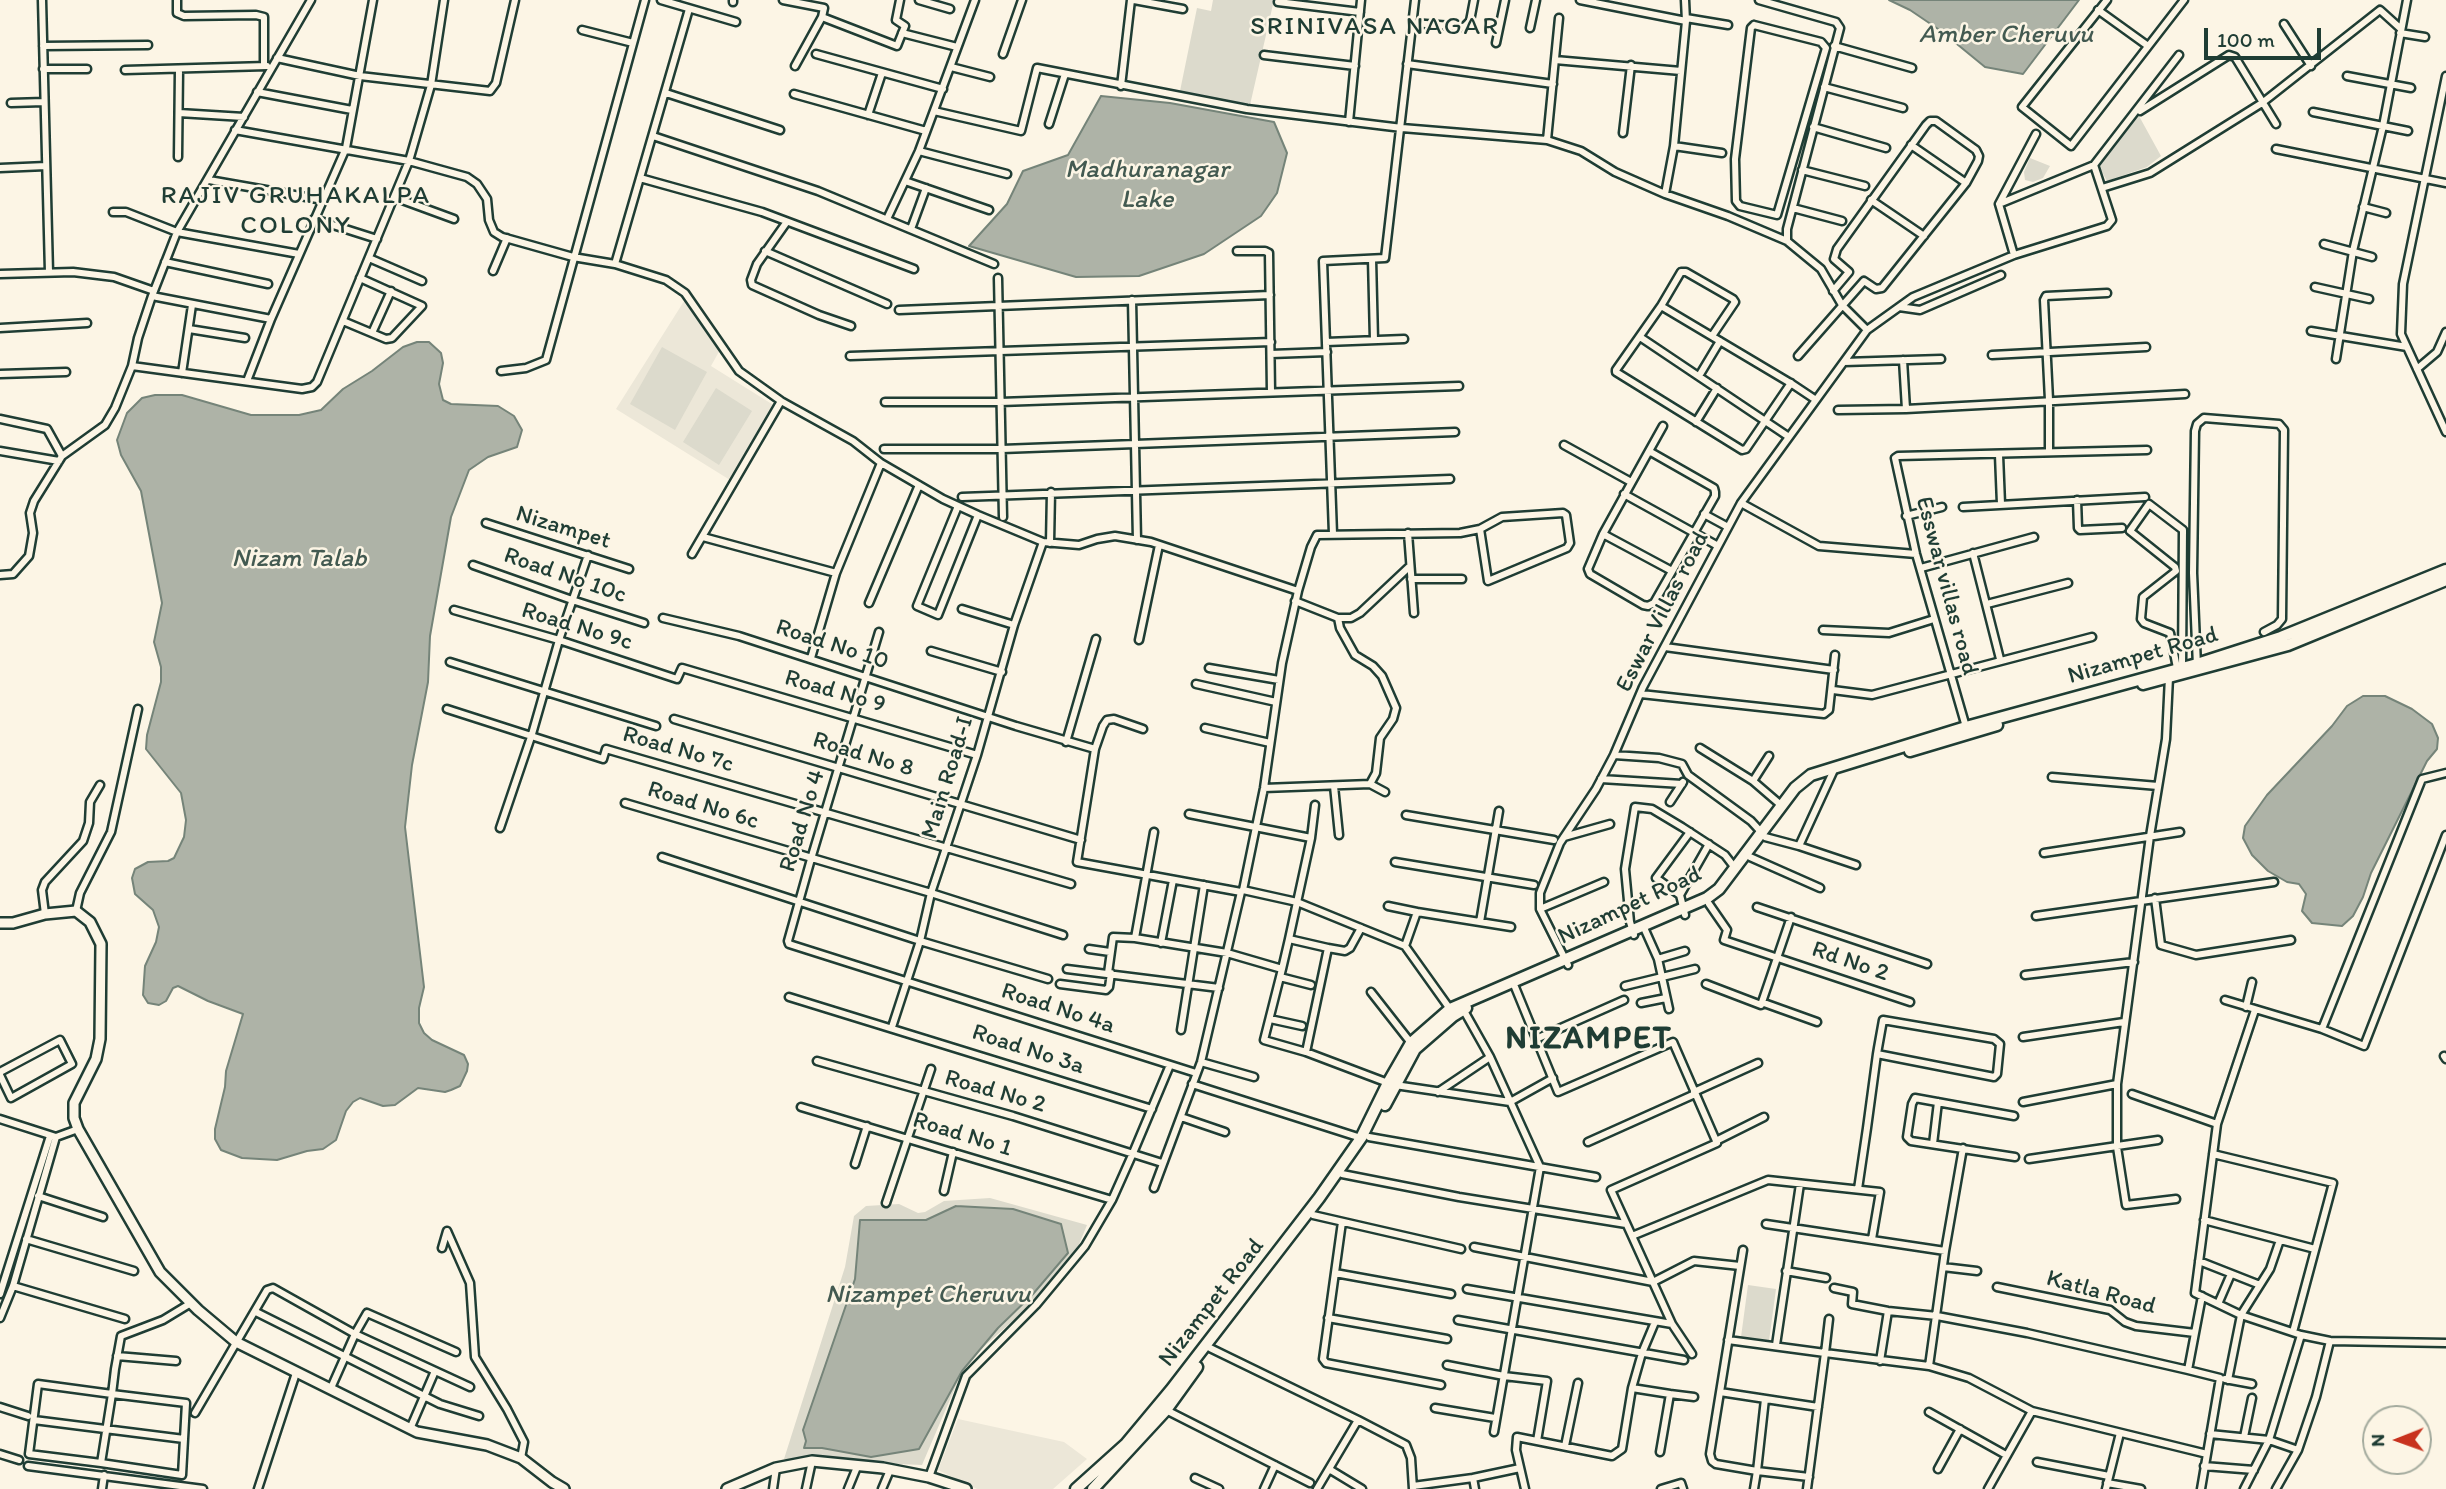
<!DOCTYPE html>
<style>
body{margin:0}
#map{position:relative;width:2446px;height:1489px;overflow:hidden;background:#fcf5e5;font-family:Itim,sans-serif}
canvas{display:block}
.north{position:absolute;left:2362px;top:1405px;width:70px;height:70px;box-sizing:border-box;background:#fcf5e5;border:2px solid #a4ab9e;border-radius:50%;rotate:269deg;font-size:19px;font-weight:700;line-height:28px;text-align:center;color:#1f3d34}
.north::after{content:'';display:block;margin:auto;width:24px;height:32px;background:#c8321e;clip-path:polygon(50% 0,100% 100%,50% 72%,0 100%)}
.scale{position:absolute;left:2204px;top:28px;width:117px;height:32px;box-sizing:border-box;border:4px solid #1f3d34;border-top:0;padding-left:9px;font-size:21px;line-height:24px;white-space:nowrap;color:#1f3d34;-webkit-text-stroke:5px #fcf5e5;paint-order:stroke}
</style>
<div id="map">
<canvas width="2446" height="1489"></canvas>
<div class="north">N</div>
<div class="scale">100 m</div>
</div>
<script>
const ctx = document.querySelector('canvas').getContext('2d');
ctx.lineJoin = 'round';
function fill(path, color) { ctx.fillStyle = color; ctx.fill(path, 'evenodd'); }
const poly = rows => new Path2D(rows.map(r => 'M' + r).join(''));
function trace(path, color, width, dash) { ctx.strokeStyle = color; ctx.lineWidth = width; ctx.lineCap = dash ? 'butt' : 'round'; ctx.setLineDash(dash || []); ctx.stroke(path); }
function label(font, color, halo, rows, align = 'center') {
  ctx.font = font + ' Itim,sans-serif'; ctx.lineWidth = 5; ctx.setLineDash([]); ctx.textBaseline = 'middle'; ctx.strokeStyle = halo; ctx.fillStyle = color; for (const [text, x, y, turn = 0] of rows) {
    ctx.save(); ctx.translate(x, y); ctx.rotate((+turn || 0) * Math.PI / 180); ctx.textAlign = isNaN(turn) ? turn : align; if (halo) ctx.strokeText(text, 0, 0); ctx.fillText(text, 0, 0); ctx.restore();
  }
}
const built = poly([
 [686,298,721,348,711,366,775,406,730,480,616,409],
 [958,1419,1064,1442,1087,1459,1053,1489,977,1489,938,1470]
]);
const green = poly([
 [1213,0,1274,0,1250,105,1180,91,1197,8,1211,11],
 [2139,116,2161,156,2147,167,2107,181,2098,165],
 [2030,158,2050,166,2043,178,2033,182,2025,180,2024,172],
 [662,347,707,372,675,430,630,404],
 [716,388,752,411,719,465,683,442],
 [990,1198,1087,1225,1075,1254,1036,1300,979,1351,963,1369,922,1465,784,1459,845,1267,854,1216,866,1206,899,1204,918,1213,925,1212,944,1201],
 [1748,1285,1776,1289,1769,1341,1741,1337]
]);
const water = poly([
 [1889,0,2079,0,2023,74,1985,67,1941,31,1910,10,1889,0],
 [1101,96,1170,103,1274,122,1287,153,1277,193,1261,216,1204,254,1139,276,1076,277,969,246,1007,204,1023,171,1068,155,1101,96],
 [417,342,429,342,441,353,443,363,439,384,443,400,451,404,498,406,514,416,522,430,517,447,488,457,469,470,451,517,430,636,428,682,412,765,405,827,424,987,419,1008,419,1023,424,1033,432,1040,464,1055,468,1064,467,1071,460,1086,451,1090,445,1092,418,1088,395,1105,383,1106,360,1098,353,1102,346,1111,336,1140,323,1149,307,1151,277,1160,242,1158,221,1150,215,1139,215,1129,225,1087,226,1071,243,1014,208,1001,178,986,173,988,166,1001,159,1005,148,1003,143,995,145,966,156,942,159,927,153,910,135,894,132,878,135,869,148,862,168,861,174,858,184,837,186,820,181,793,146,749,147,735,161,682,161,667,154,642,162,603,141,491,121,455,117,440,127,413,142,398,155,395,182,395,251,415,299,415,321,410,343,389,372,371,403,347,417,342],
 [2363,696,2385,696,2412,709,2432,724,2438,738,2437,749,2427,761,2371,873,2363,897,2353,916,2342,926,2312,923,2302,911,2306,894,2299,884,2287,882,2268,871,2252,855,2243,838,2245,826,2267,795,2332,726,2347,706,2363,696],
 [956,1206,1013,1209,1061,1224,1068,1253,1033,1294,998,1328,962,1371,919,1449,871,1457,822,1448,804,1448,806,1441,803,1430,855,1279,860,1220,926,1220,956,1206]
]);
const street = poly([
 [42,0,49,272],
 [177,0,177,13,184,16,256,15,264,17,264,66],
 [311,0,177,232,152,296,138,338,132,366,302,389,312,387,317,382,409,161,431,85,444,0],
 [661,0,736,22],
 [783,0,824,8,822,17,795,66],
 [919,0,950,9],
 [1134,0,1183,9],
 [1580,0,1686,21],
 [1759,0,1836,22,1840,28,1787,229,1787,241],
 [2107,0,2022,107,2071,146,2184,0],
 [733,2,733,0],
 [1278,2,1360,12],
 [2098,10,2148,46],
 [822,17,897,46,905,26,896,20,900,0],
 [1686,18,1728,25],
 [1413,23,1464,27,1470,21,1474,0],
 [2284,24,2311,66],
 [1754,25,1821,42,1826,48,1777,215,1740,206,1736,201,1735,159,1750,36,1751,28,1754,25],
 [1530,28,1536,0],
 [582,30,633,43],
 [902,33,957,47],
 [2400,33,2425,37],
 [1496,43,1505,0],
 [43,46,148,45],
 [1834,46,1912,68],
 [816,54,943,89],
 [1003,54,1022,0],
 [1264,55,1355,66],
 [277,58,360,76,490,91,496,83,515,0],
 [1555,60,1681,71],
 [1407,64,1553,84],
 [951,67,990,77],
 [43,69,87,69],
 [125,70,267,66],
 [2347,76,2411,88],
 [2446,76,2403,284,2401,334,2446,432],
 [1121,86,1131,0],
 [1824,87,1903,108],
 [257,92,352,110],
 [666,93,780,130],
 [794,94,926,131],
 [11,103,44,102],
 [934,111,1021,131,1037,68,1247,109,1402,128,1547,140,1581,151,1615,172,1665,194,1728,216,1787,241,1821,269,1842,305,1867,330],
 [2140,111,2229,55,2235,57,2276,124],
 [2313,112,2408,131],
 [179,113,244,117],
 [868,115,882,73],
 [1349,122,1361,0],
 [1049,124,1065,74],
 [1813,127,1886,148],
 [235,130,409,161,467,177,477,184,487,199,489,220,494,232,502,237,573,257,615,264,666,280,685,293,739,371,781,401,853,441,881,463,943,499,978,515,1043,542,1079,545,1097,539,1115,536,1151,542,1298,591],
 [1623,133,1631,65],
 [653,136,818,191,994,264],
 [1547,140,1559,18],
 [1911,145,1966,183],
 [1674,146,1722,153],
 [2276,149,2446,183],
 [919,151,1007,174],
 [178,157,179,70],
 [0,168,46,166],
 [1802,170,1865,186],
 [640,178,762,212,914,269],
 [209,180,323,200],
 [905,181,989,210],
 [2102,188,2150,173,2262,103,2380,10,2401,29],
 [1665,194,1674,146,1686,21,1685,0],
 [394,197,454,219],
 [1871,200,1924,236],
 [1999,204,2094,165],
 [2363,207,2386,213],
 [1793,208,1842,221],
 [113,212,126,212,177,232,299,254],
 [314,219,377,239],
 [887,219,919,151,975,0],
 [786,223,757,264,751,280,752,285,819,315,851,326],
 [911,229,926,188],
 [2324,244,2372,257],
 [765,251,887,304],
 [1237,251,1265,251,1269,253,1271,392],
 [2014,255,1999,204,2036,134],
 [369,258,422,281],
 [1372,259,1374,340],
 [165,262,268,284],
 [615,264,689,9],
 [493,271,507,238],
 [0,274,73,272,114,277,154,291],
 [998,278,1003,517],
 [2315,287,2369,299],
 [152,296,271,319],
 [1132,300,1137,540],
 [1661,306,1681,272,1686,272,1733,299,1735,302,1712,336],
 [1899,307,1920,310,2001,275],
 [899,310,1270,295],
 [343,321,386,339,392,338,422,306,360,278],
 [0,328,87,323],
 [189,329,245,338],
 [2311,331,2407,347],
 [372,333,391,291],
 [1640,337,1789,437],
 [1326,342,1404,339],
 [1271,354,1327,352],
 [1992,355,2146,347],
 [850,356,1271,342],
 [1798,356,1864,281,1876,289,1882,288,1966,183,1978,161,1979,156,1976,150,1936,121,1930,121,1926,125,1837,249,1834,259,1849,272,1833,291],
 [2336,359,2353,251,2383,126,2407,0],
 [1903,360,1906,409],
 [1844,362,1941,359],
 [2417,369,2437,352,2446,332],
 [501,371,526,368,546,360,645,0],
 [182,373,192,305],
 [0,374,66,372],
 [1699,376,1720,341],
 [247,381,271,319,346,148,373,0],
 [1791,383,1746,449,1742,450,1616,372,1616,370,1661,306,1792,384,1816,400],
 [885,402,1000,402,1459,386],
 [1838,410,1906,409,2185,394],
 [0,419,47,429,62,456],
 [1696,422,1717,388],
 [1564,445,1631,482],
 [884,449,1002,449,1455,432],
 [0,451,59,461],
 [1649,451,1714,488,1715,492,1715,496,1654,603,1648,606,1643,605,1590,574,1588,569,1603,534,1649,451],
 [1649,451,1663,426],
 [2049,452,2049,400,2044,300,2046,296,2107,293],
 [1999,455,2001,504],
 [1624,494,1718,546],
 [962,497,1450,479],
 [2077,500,2078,528,2080,530,2122,528],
 [1741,503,1819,546,1916,554],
 [958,506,917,606,938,615,978,515],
 [1963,507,2145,497],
 [1704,514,1728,527],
 [1906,516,1942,507],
 [486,523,629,569],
 [1408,533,1414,613],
 [1333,534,1323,261,1385,258,1415,0],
 [1603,534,1672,571],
 [703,537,836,573],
 [1050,543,1051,492],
 [1973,553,2000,659],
 [692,554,781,401],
 [473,565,572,600,644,623],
 [1921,568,2034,537],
 [0,575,13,574,29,556,33,533,30,513,34,501,62,456,105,425,115,408,132,366],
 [1411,579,1462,579],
 [1295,601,1338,618,1351,618,1360,613,1410,566],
 [869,603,919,485],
 [1987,604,2068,583],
 [962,609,1014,625],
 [454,610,559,640,677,679,682,668,977,755],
 [663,618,739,636,1016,726,1095,749],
 [1338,618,1340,628,1355,655,1373,666,1382,676,1396,708,1393,719,1380,738,1376,773,1370,784],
 [1823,630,1889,633,1934,619],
 [879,632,811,859,788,941,789,944,1196,1073],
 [1139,640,1159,545],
 [1665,647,1834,670],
 [931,651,1002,672],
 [811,658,836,573,881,463],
 [450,662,656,726],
 [2197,666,2193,573,2195,431,2197,424,2204,418,2279,424,2284,430,2282,619,2277,625,2264,632],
 [1209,668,1279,680],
 [2177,668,2170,633,2144,623,2141,619,2143,597,2176,571,2175,567,2130,531,2149,504,2183,530,2182,667],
 [2169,677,2166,739,2150,836,2117,1084,2117,1147,2126,1205,2176,1199],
 [1196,684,1276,702],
 [1833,690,1872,695,2092,637],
 [1641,694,1824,714,1829,710,1835,655],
 [447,709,603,759,606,749,1071,884],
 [674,719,1081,840],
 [1966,727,1916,554,1895,458,1898,456,2147,450],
 [1205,728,1270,743],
 [1143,729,1114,719,1107,720,1103,726,1095,749,1077,862,1241,892,1243,890,1297,902,1405,946,1450,1009],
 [1066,742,1096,639],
 [1700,748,1753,781,1782,806],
 [1614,755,1659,758,1682,764,1688,775,1751,821,1762,833],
 [2052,777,2158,786],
 [1601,779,1682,784],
 [1753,781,1769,756],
 [1334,786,1339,835],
 [1264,788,1370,784,1385,792],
 [1670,802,1683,782],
 [625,803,931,893,1063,935],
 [1315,805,1311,838,1289,939,1328,948,1306,1052,1388,1083],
 [1189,814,1311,838],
 [1406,815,1554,840],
 [500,828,532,734,559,640,588,555],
 [1154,832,1135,938,1227,953,1282,969,1289,939],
 [1564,837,1610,824],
 [1765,837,1799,846,1856,865],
 [1799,846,1833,772],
 [2044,853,2180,832],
 [662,857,920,941,1048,979],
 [1750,857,1820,888],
 [1395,862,1534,885],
 [1604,882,1540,909,1540,893,1560,843,1596,789,1614,755,1643,687,1741,503,1867,330,1913,297,2014,255,2107,226,2112,220,2094,165,2179,55],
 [1243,890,1264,788,1282,663,1298,591,1311,547,1317,535,1460,533,1480,529,1502,517,1563,513,1566,515,1570,543,1567,548,1488,581,1480,529],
 [1680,895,1709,844],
 [2155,898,2161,945,2196,955,2291,940],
 [1709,904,1727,930,1724,940,1910,1002],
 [1388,906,1417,912],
 [1757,907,1927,964],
 [1540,909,1568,965],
 [76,911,80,893,111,832,138,709],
 [45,914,42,890,45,882,83,841,89,823,90,802,100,785],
 [1685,915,1680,895,1656,878,1690,832],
 [2036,916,2274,882],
 [1480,922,1499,811],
 [1645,930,1658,959,1669,1009],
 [1634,935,1630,922,1625,869,1635,807,1652,809,1682,827,1725,855,1735,868],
 [1161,943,1173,880],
 [1405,946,1417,912,1511,927],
 [1328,948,1345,951,1350,948,1361,928],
 [1089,949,1110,952],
 [1658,959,1685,951],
 [1067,969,1219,988],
 [1282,969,1264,1040,1306,1052],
 [1108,973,1113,937,1135,938],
 [2025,975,2134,962],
 [1280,977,1311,985],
 [1060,984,1106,990,1109,987,1111,973],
 [1706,984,1761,1005,1791,917],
 [1625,986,1695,969],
 [1515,987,1558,1092,1673,1042,1717,1143,1611,1190,1632,1236],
 [1371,992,1411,1043],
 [789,997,1152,1109],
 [2225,1000,2322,1029,2422,779,2446,773],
 [1641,1003,1666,998],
 [1764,1003,1817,1022],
 [2246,1007,2252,982],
 [1463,1009,1490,1057,1540,1167,1494,1432],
 [2255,1010,2217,1124,2195,1293,2241,1315,2301,1335,2330,1341,2446,1343],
 [1270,1019,1302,1026],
 [892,1027,920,941,931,893,977,755,1014,625,1043,542],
 [2322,1029,2364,1046,2446,835],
 [1181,1030,1204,885],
 [2023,1037,2124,1022],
 [1536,1039,1624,1000],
 [2444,1056,2446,1059],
 [817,1061,1013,1116,1162,1163],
 [1201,1062,1254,1077],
 [0,1072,60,1040,72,1064,11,1098,0,1075],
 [1192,1084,1361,1138],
 [1395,1085,1510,1102,1553,1078],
 [1438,1092,1490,1057],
 [1694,1092,1758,1063],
 [2132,1094,2217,1124],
 [2023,1102,2117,1084],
 [801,1107,1112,1200],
 [2014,1116,1915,1098,1912,1104,1907,1137,1911,1141,2015,1157],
 [1181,1117,1225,1132],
 [0,1119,56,1137,78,1129],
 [1369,1137,1596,1177],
 [1716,1141,1764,1117],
 [1588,1142,1695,1094],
 [1933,1144,1938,1102],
 [2213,1154,2333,1183,2293,1332],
 [2029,1159,2158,1140],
 [855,1164,867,1126],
 [1342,1174,1459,1197,1626,1224],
 [1154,1188,1201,1062,1241,892],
 [1858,1189,1867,1128,1877,1054,1878,1048,1883,1020,1994,1039,2000,1044,1997,1074,1994,1077,1877,1054],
 [944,1191,953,1152],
 [38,1196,103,1217],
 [886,1203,931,1069],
 [1313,1215,1461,1249],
 [2204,1220,2315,1249],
 [1342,1222,1323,1359,1326,1363,1441,1385],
 [1766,1224,1945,1251],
 [26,1239,134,1271],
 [1474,1247,1653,1282,1694,1261,1740,1266],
 [442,1248,447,1231,470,1283,475,1357,507,1409,524,1442,521,1458],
 [1743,1250,1710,1454,1712,1461,1716,1464,1757,1471,1765,1399],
 [2199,1261,2260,1285],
 [1943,1267,1977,1271],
 [1786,1271,1826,1278],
 [1335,1273,1451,1294],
 [13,1286,125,1319],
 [1997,1287,2110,1310,2125,1322,2136,1326,2195,1333],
 [1834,1288,1853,1292,1852,1304,1888,1311,1937,1316,2027,1333,2188,1370],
 [1467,1289,1672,1324,1632,1236,1768,1180,1880,1192,1872,1239],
 [0,1294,50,1136],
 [2218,1304,2231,1274],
 [256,1312,440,1404,479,1416],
 [0,1318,13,1286,56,1137],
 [1328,1318,1447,1339],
 [1829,1319,1825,1353,1929,1366,1969,1378,2032,1411,2207,1454],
 [1458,1320,1684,1360],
 [1672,1324,1692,1354],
 [1728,1340,1825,1353,1807,1489],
 [1776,1345,1800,1184],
 [1210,1348,1358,1420,1406,1445,1411,1458,1413,1489],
 [456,1352,367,1313,355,1334,470,1387],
 [117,1356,176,1361],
 [1880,1361,1888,1311],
 [1447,1365,1504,1376,1547,1381,1537,1441],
 [1929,1366,1945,1251,1963,1148],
 [2225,1379,2252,1384],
 [2228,1380,2241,1315,2270,1269,2280,1240],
 [1632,1388,1670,1394],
 [1720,1392,1818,1407],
 [0,1407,28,1416],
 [1435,1408,1495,1418],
 [1166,1410,1310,1483],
 [1929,1412,2006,1455],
 [195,1413,267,1290,273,1288,355,1334,331,1388],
 [34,1420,184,1439],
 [410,1429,435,1371],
 [2210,1434,2269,1440,2298,1450],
 [2244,1437,2252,1398],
 [1565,1446,1578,1383],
 [1660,1452,1670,1394,1694,1397],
 [0,1454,19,1460],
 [2037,1462,2109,1476],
 [101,1463,182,1475,186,1403,112,1394,38,1384,29,1454,101,1463,112,1394,115,1369,121,1336,163,1320,191,1303],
 [28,1466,203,1489],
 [2204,1466,2254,1470],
 [1329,1469,1362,1489],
 [1938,1469,1960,1429],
 [929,1477,966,1376,1036,1305,1085,1246,1112,1200,1133,1153,1170,1065],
 [1195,1478,1219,1489],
 [1473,1478,1520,1468],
 [2107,1483,2141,1489],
 [1413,1486,1473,1478,1475,1489],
 [102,1489,104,1475],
 [258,1489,296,1373],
 [773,1489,776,1468],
 [806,1489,812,1461],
 [848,1489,857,1467],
 [882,1489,890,1470],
 [1264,1489,1275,1465],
 [1317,1489,1358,1420],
 [1525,1489,1516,1450,1517,1437,1612,1456,1622,1449,1632,1388,1642,1353,1655,1322],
 [1661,1489,1681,1483,1683,1489],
 [1754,1489,1757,1471,1809,1477],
 [1988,1489,2032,1411],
 [2106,1489,2120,1433],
 [2201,1489,2220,1378,2188,1370,2202,1296],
 [2244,1489,2269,1440,2301,1335],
 [2276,1489,2298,1450,2316,1397,2330,1341]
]);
const secondary = poly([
 [0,923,13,923,45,914,76,911,90,922,101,944,100,1039,96,1059,74,1103,74,1118,78,1129,160,1272,198,1310,236,1342,417,1432,487,1445,521,1458,552,1482,564,1489],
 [727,1489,776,1468,812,1461,883,1468,929,1477,966,1489]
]);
const primary = poly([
 [2143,684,2288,645,2446,580],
 [1910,751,1997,725],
 [1385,1105,1415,1049,1453,1016,1466,1008],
 [1076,1489,1126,1444,1171,1390,1319,1198,1361,1138,1388,1083,1411,1043,1450,1009,1707,898,1719,889,1795,788,1811,775,1966,727,2197,664,2281,637,2446,570],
 [1093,1489,1166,1410,1197,1367]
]);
const streetNames = [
 ["Nizampet",563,528,17],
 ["Road No 10c",565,576,19],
 ["Esswar villas road",1946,586,75],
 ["Eswar Villas road",1663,612,-63],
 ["Road No 9c",577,627,17],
 ["Road No 10",832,645,18],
 ["Nizampet Road",2143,656,-16],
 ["Road No 9",835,692,16],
 ["Road No 7c",678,750,16],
 ["Road No 8",863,755,17],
 ["Main Road-I",948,778,-73],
 ["Road No 6c",703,806,17],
 ["Road No 4",803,821,-73],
 ["Nizampet Road",1630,906,-25],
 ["Rd No 2",1850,962,19],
 ["Road No 4a",1058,1009,18],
 ["Road No 3a",1028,1050,18],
 ["Road No 2",995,1092,16],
 ["Road No 1",962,1135,17],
 ["Katla Road",2101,1293,15],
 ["Nizampet Road",1212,1303,-52]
];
const neighbourhoodNames = [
 ["SRINIVASA NAGAR",1375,27],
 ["RAJIV GRUHAKALPA",296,196],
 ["COLONY",296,226]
];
const waterNames = [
 ["Amber Cheruvu",2006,35],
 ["Madhuranagar",1147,170],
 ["Lake",1147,200],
 ["Nizam Talab",299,559],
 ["Nizampet Cheruvu",928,1295]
];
const districtNames = [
 ["NIZAMPET",1589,1040]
];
fill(built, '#ece7d8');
fill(green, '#dcdacc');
fill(water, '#aeb3a7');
trace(water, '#758479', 2);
trace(street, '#1f3d34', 11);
trace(secondary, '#1f3d34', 14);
trace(primary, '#1f3d34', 15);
trace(street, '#fcf5e5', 6);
trace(secondary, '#fcf5e5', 9);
trace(primary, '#fcf5e5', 10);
label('24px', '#1f3d34', '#fcf5e5', streetNames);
ctx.letterSpacing = '2px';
label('26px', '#1f3d34', '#fcf5e5', neighbourhoodNames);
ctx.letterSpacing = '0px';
label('italic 26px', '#435a51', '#fcf5e5', waterNames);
ctx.letterSpacing = '2px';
label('bold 32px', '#1f3d34', '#fcf5e5', districtNames);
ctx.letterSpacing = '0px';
</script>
